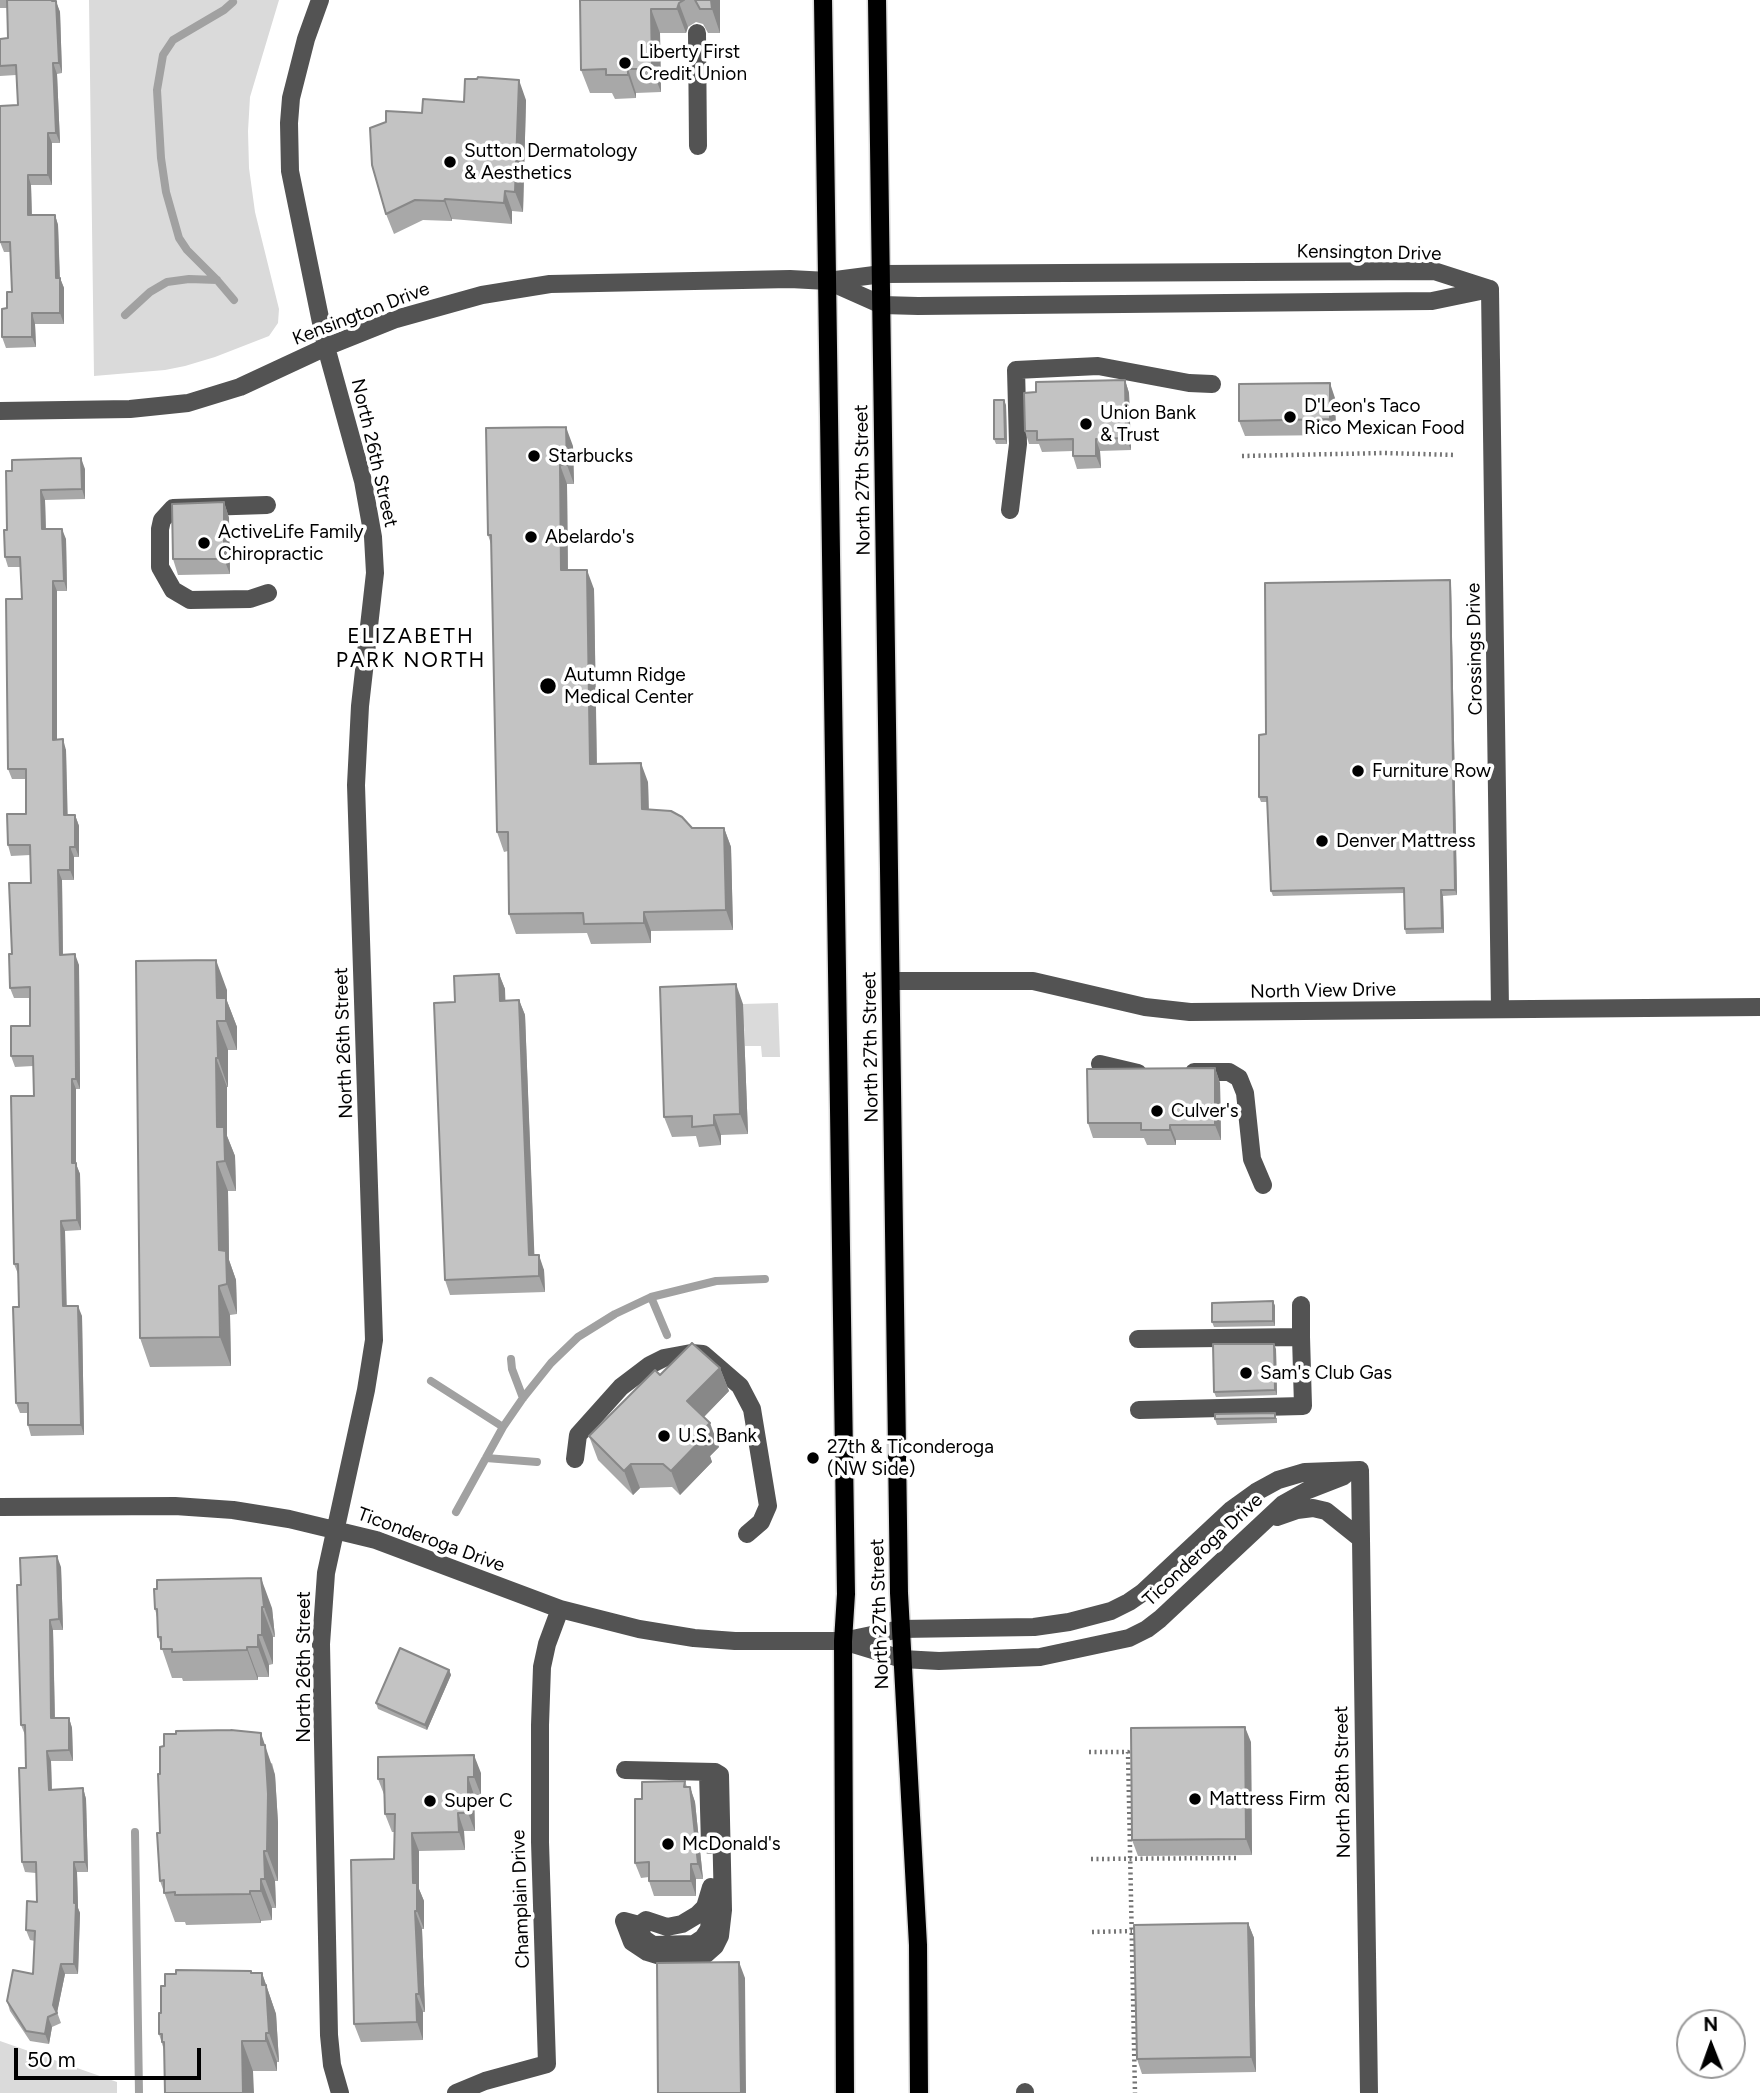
<!DOCTYPE html>
<style>
body{margin:0}
#map{position:relative;width:1760px;height:2093px;overflow:hidden;background:#fff;font-family:Figtree,sans-serif}
canvas{display:block}
.north{position:absolute;left:1676px;top:2009px;width:70px;height:70px;box-sizing:border-box;background:#fff;border:2px solid #999;border-radius:50%;rotate:359deg;font-size:19px;font-weight:700;line-height:28px;text-align:center;color:#000}
.north::after{content:'';display:block;margin:auto;width:24px;height:32px;background:#000;clip-path:polygon(50% 0,100% 100%,50% 72%,0 100%)}
.scale{position:absolute;left:14px;top:2048px;width:187px;height:32px;box-sizing:border-box;border:4px solid #000;border-top:0;padding-left:9px;font-size:21px;line-height:24px;white-space:nowrap;color:#000;-webkit-text-stroke:5px #fff;paint-order:stroke}
</style>
<div id="map">
<canvas width="1760" height="2093"></canvas>
<div class="north">N</div>
<div class="scale">50 m</div>
</div>
<script>
const ctx = document.querySelector('canvas').getContext('2d');
ctx.lineJoin = 'round';
function fill(path, color) { ctx.fillStyle = color; ctx.fill(path, 'evenodd'); }
const poly = rows => new Path2D(rows.map(r => 'M' + r).join(''));
function trace(path, color, width, dash) { ctx.strokeStyle = color; ctx.lineWidth = width; ctx.lineCap = dash ? 'butt' : 'round'; ctx.setLineDash(dash || []); ctx.stroke(path); }
function label(font, color, halo, rows, align = 'center') {
  ctx.font = font + ' Figtree,sans-serif'; ctx.lineWidth = 7; ctx.setLineDash([]); ctx.textBaseline = 'middle'; ctx.strokeStyle = halo; ctx.fillStyle = color; for (const [text, x, y, turn = 0] of rows) {
    ctx.save(); ctx.translate(x, y); ctx.rotate((+turn || 0) * Math.PI / 180); ctx.textAlign = isNaN(turn) ? turn : align; if (halo) ctx.strokeText(text, 0, 0); ctx.fillText(text, 0, 0); ctx.restore();
  }
}
const green = poly([
 [89,0,279,0,250,97,248,131,249,168,255,212,279,309,278,323,269,336,215,357,185,366,165,370,94,376],
 [778,1003,780,1057,762,1057,761,1046,745,1046,743,1004],
 [0,2041,117,2082,117,2093,0,2093]
]);
const stream = poly([
 [233,2,224,10,173,40,163,55,157,90,161,158,166,192,179,238,187,250,217,280,234,300],
 [125,315,150,292,167,282,189,279,217,280],
 [651,1297,667,1335],
 [511,1359,512,1369,523,1398],
 [431,1381,503,1427],
 [486,1458,537,1462],
 [456,1512,503,1427,523,1398,551,1363,578,1337,615,1314,651,1297,716,1281,765,1279],
 [135,1832,139,2093]
]);
const path = poly([
 [1242,456,1384,453,1456,455],
 [1089,1752,1128,1752,1135,2093],
 [1091,1859,1239,1858],
 [1092,1932,1132,1931]
]);
const minor = poly([
 [320,0,306,39,291,98,289,123,290,171,326,347,363,481,373,537,375,573,360,706,356,785,374,1340,366,1390,326,1573,321,1644,329,2035,332,2065,340,2093],
 [697,33,698,146],
 [828,281,882,305,918,306,1432,301,1490,289],
 [1490,289,1500,1009],
 [0,411,130,409,188,403,240,387,326,347,396,319,482,295,550,284,790,279,828,281,882,274,1434,271,1490,289],
 [267,505,173,508,162,520,160,529,160,567,173,590,190,600,250,599,268,593],
 [1010,510,1018,444,1016,370,1098,366,1189,383,1212,384],
 [891,981,1033,981,1145,1007,1190,1012,1760,1007],
 [1100,1064,1138,1073],
 [1194,1072,1229,1072,1239,1078,1245,1093,1252,1159,1263,1185],
 [1138,1339,1301,1337,1301,1305],
 [1139,1410,1303,1406,1301,1337],
 [575,1459,578,1435,621,1387,650,1365,664,1358,691,1353,703,1354,740,1386,752,1409,768,1506,761,1522,747,1534],
 [1360,1470,1369,2093],
 [0,1507,175,1506,233,1510,289,1519,376,1540,560,1609,639,1629,694,1638,735,1641,843,1641,900,1629,1034,1627,1069,1622,1111,1611,1129,1602,1142,1593,1231,1510,1256,1492,1278,1480,1305,1472,1360,1470],
 [1277,1517,1297,1510,1313,1508,1326,1511,1361,1539],
 [846,1642,902,1659,939,1661,1040,1657,1129,1638,1147,1629,1160,1619,1283,1504,1308,1490,1344,1476],
 [708,1772,710,1845],
 [624,1921,632,1942,647,1952,660,1956,695,1958,706,1954,715,1946,720,1936,723,1910,720,1775,715,1772,625,1770],
 [624,1921,639,1925,643,1938,653,1945,694,1944,703,1938,709,1929,711,1908],
 [639,1925,646,1920,667,1927,682,1924,697,1915,705,1907,711,1887],
 [1025,2092,1025,2093],
 [456,2093,485,2081,547,2064,540,1842,540,1725,542,1667,547,1644,560,1609]
]);
const major = poly([
 [823,0,846,1594,843,1641,845,2093],
 [877,0,899,1593,918,1945,919,2093]
]);
const wall = poly([
 [0,0,55,0,60,12,62,73,57,74,60,143,52,143,52,185,31,185,32,215,55,215,58,225,60,278,64,288,64,324,35,324,36,347,6,348,2,337,7,308,12,292,10,252,4,252,0,242,18,105,16,75,0,76,0,39,8,38,7,8,0,8],
 [580,0,720,0,720,33,708,33,703,24,696,22,688,27,686,33,660,33,661,92,636,93,636,98,615,99,612,93,590,93,581,70],
 [526,100,523,212,512,211,512,224,452,219,452,221,423,220,394,234,386,214,422,113,464,102],
 [1125,380,1129,393,1131,450,1100,451,1101,468,1077,469,1073,456,1073,451,1042,452,1039,444,1029,444,1025,431,1036,392],
 [1335,398,1336,435,1245,436,1239,421],
 [1006,405,1007,444,996,444,994,439],
 [573,446,574,484,567,484,568,570,594,589,597,764,648,782,649,810,692,828,724,828,731,847,733,930,651,931,651,943,591,944,587,933,516,934,509,914,508,851,504,852,497,832,491,544,488,535],
 [85,469,85,499,45,500,46,529,66,539,67,591,57,591,57,740,66,750,67,815,75,815,79,826,79,857,74,857,74,880,62,880,63,954,79,965,80,1089,76,1089,76,1164,80,1174,81,1230,65,1231,66,1306,82,1316,84,1435,31,1436,28,1425,28,1413,20,1413,16,1403,19,1307,18,1274,14,1264,34,1096,33,1066,15,1067,11,1056,30,1026,30,998,14,998,10,988,12,954,31,883,30,855,11,856,8,845,26,814,26,779,12,779,8,769,22,599,21,567,8,567,5,557,12,471],
 [224,502,229,518,230,574,178,575,173,559],
 [1450,580,1451,585,1457,895,1443,896,1444,933,1406,934,1405,929,1404,893,1273,896,1271,891,1267,802,1261,802,1259,797,1266,734],
 [136,961,227,990,227,1001,237,1027,237,1050,228,1050,228,1087,227,1087,227,1136,235,1156,236,1191,228,1191,229,1260,236,1280,237,1314,230,1315,231,1366,150,1367,140,1338],
 [499,974,505,989,505,1000,519,1000,525,1015,534,1255,544,1270,545,1292,450,1295,445,1280,455,1002],
 [743,1004,748,1134,721,1135,721,1145,699,1147,696,1136,672,1137,664,1117],
 [1215,1068,1220,1083,1221,1140,1176,1140,1176,1145,1147,1145,1144,1138,1093,1138,1088,1123],
 [1273,1301,1275,1306,1275,1326,1214,1327,1212,1322],
 [1276,1349,1277,1395,1216,1397,1214,1392],
 [720,1368,729,1391,704,1417,719,1447,710,1456,712,1462,680,1495,672,1487,640,1488,633,1495,598,1460,589,1436,660,1375],
 [1277,1418,1277,1423,1217,1425,1215,1419],
 [61,1567,63,1630,53,1630,55,1718,69,1718,72,1728,73,1761,51,1761,52,1789,83,1788,86,1799,88,1872,77,1872,78,1908,80,1913,78,1974,65,1974,57,2012,61,2023,52,2027,49,2044,30,2041,10,2011,7,2001,33,1974,35,1941,30,1940,26,1930,37,1902,36,1873,25,1872,22,1862,26,1768,25,1735,21,1725],
 [272,1608,275,1637,273,1637,273,1664,269,1665,269,1677,258,1677,258,1680,183,1681,182,1678,172,1678,158,1637,157,1617,155,1609],
 [449,1670,451,1675,427,1730,378,1709,376,1703],
 [1251,1742,1252,1855,1138,1856,1132,1840],
 [272,1763,275,1775,278,1823,278,1881,275,1881,276,1908,272,1908,272,1920,261,1921,261,1923,186,1925,185,1922,175,1922,160,1881,160,1833],
 [481,1773,481,1795,474,1795,475,1831,464,1831,465,1850,419,1851,419,1889,424,1901,424,1929,422,1929,425,2012,423,2012,423,2040,361,2042,354,2024,394,1859,395,1832,392,1832,385,1814,385,1797,378,1779],
 [685,1781,687,1787,690,1787,695,1802,703,1879,696,1879,696,1896,654,1896,649,1881,649,1877,641,1878,635,1863,642,1799],
 [1248,1923,1254,1938,1256,2072,1142,2074,1137,2059],
 [251,1971,252,1973,262,1973,276,2014,279,2062,277,2062,277,2071,253,2071,164,2050,159,2034,165,1986,176,1974]
]);
const shadedWall = poly([
 [711,0,720,0,720,33,712,9],
 [56,1,60,12,62,73,59,63],
 [679,3,688,27,686,33,677,9],
 [651,9,660,33,661,92,652,69],
 [53,63,57,74,60,143,56,133],
 [628,69,636,93,636,98,628,75],
 [519,80,526,100,523,212,515,192],
 [48,133,52,143,52,185,48,175],
 [28,175,31,185,32,226,28,215],
 [505,191,512,211,512,224,504,203],
 [445,199,452,219,452,221,444,201],
 [55,215,58,225,60,288,56,278],
 [60,278,64,288,64,324,60,313],
 [32,313,35,324,36,347,32,337],
 [1125,380,1129,393,1131,450,1126,438],
 [1330,383,1335,398,1336,435,1330,419],
 [1004,400,1006,405,1007,444,1005,439],
 [566,427,573,446,574,484,567,465],
 [1096,439,1100,451,1101,468,1096,456],
 [81,458,85,469,85,499,82,489],
 [560,465,567,484,568,590,561,570],
 [41,490,45,500,46,539,42,529],
 [224,502,229,518,230,574,224,559],
 [62,529,66,539,67,591,64,581],
 [587,570,594,589,597,783,590,764],
 [1450,580,1451,585,1457,895,1455,890],
 [53,581,57,591,57,750,53,740],
 [63,739,66,750,68,826,64,815],
 [641,763,648,782,649,829,642,809],
 [75,815,79,826,79,857,75,847],
 [724,828,731,847,733,930,726,910],
 [70,847,74,857,74,880,70,870],
 [58,870,62,880,63,965,60,955],
 [1441,890,1443,896,1444,933,1442,928],
 [644,912,651,931,651,943,644,923],
 [75,954,79,965,80,1089,76,1079],
 [216,960,227,990,227,1001,237,1027,237,1050,217,998],
 [499,974,505,989,506,1016,500,1001],
 [736,984,743,1004,748,1134,740,1114],
 [519,1000,525,1015,535,1270,529,1255],
 [217,1021,228,1050,228,1087,218,1058],
 [216,1058,227,1087,227,1136,235,1156,236,1191,225,1161,217,1127],
 [1215,1068,1220,1083,1221,1140,1215,1125],
 [72,1079,76,1089,76,1164,80,1174,81,1230,77,1220,72,1163],
 [714,1115,721,1135,721,1145,714,1125],
 [1170,1125,1176,1140,1176,1145,1170,1130],
 [217,1162,228,1191,229,1260,236,1280,237,1314,227,1284,219,1250],
 [61,1221,65,1231,67,1316,63,1306],
 [539,1255,544,1270,545,1292,539,1276],
 [219,1286,230,1315,231,1366,220,1337],
 [1273,1301,1275,1306,1275,1326,1273,1321],
 [78,1306,82,1316,84,1435,81,1425],
 [1274,1344,1276,1349,1277,1395,1275,1390],
 [720,1368,729,1391,696,1425,687,1401],
 [710,1423,719,1447,710,1456,712,1462,680,1495,671,1471,699,1434],
 [631,1464,640,1488,633,1495,624,1471],
 [57,1556,61,1567,63,1630,59,1619],
 [261,1578,272,1608,275,1637,264,1607],
 [262,1607,273,1637,273,1664,262,1635],
 [50,1620,53,1630,55,1728,51,1718],
 [258,1635,269,1665,269,1677,258,1647],
 [247,1647,258,1677,258,1680,247,1650],
 [449,1670,451,1675,427,1730,425,1725],
 [69,1718,72,1728,73,1761,69,1750],
 [1245,1727,1251,1742,1252,1855,1246,1839],
 [261,1733,275,1775,278,1823,278,1881,267,1851],
 [47,1751,51,1761,52,1800,49,1790],
 [474,1755,481,1773,481,1795,474,1777],
 [468,1777,474,1795,475,1831,468,1813],
 [690,1787,695,1802,703,1879,698,1864],
 [83,1788,86,1799,88,1872,85,1862],
 [458,1813,464,1831,465,1850,459,1832],
 [412,1833,419,1851,419,1889,424,1901,424,1929,417,1911,413,1883],
 [264,1851,275,1881,276,1908,265,1879],
 [74,1862,77,1872,78,1908,80,1913,78,1974,74,1964],
 [691,1864,696,1879,696,1896,691,1881],
 [261,1879,272,1908,272,1920,261,1891],
 [250,1891,261,1921,261,1923,250,1894],
 [415,1911,422,1929,425,2012,419,1994],
 [1248,1923,1254,1938,1256,2072,1251,2057],
 [739,1962,745,1978,746,2093,741,2093],
 [61,1964,65,1974,57,2013,53,2005],
 [262,1973,276,2014,279,2062,269,2033,262,1985],
 [416,1994,423,2012,423,2040,417,2022],
 [48,2017,52,2027,49,2044,45,2034],
 [266,2033,277,2062,277,2071,266,2041],
 [242,2041,253,2071,254,2093,243,2093]
]);
const building = poly([
 [7,0,52,0,52,1,56,1,59,63,53,63,56,133,48,133,48,175,28,175,28,215,55,215,56,278,60,278,60,313,32,313,32,337,2,337,2,309,7,308,7,292,12,292,10,242,0,242,0,106,18,105,16,65,0,66,0,39,8,38,7,0],
 [580,0,684,0,679,3,677,9,651,9,652,69,628,69,628,75,606,75,606,69,581,70,580,0],
 [695,0,711,0,712,9,700,9,695,0],
 [478,77,519,80,515,192,505,191,504,203,445,199,444,201,415,200,386,214,372,165,370,128,386,122,386,111,422,113,423,99,464,102,465,79,477,79,478,77],
 [1125,380,1126,438,1096,439,1096,456,1073,456,1073,439,1037,440,1037,431,1025,431,1024,393,1036,392,1036,382,1125,380],
 [1330,383,1330,419,1239,421,1239,384,1330,383],
 [994,400,1004,400,1005,439,994,439,994,400],
 [566,427,567,465,560,465,561,570,587,570,590,764,641,763,642,809,671,811,682,817,692,828,724,828,726,910,644,912,644,923,584,924,583,913,509,914,508,832,497,832,491,535,488,535,486,428,566,427],
 [81,458,82,489,41,490,42,529,62,529,64,581,53,581,53,740,63,739,64,815,75,815,75,847,70,847,70,870,58,870,60,955,75,954,76,1079,72,1079,72,1163,76,1163,77,1220,61,1221,63,1306,78,1306,81,1425,28,1425,28,1403,16,1403,13,1307,19,1307,18,1264,14,1264,11,1096,34,1096,33,1056,11,1056,11,1026,30,1026,30,987,10,988,9,954,12,954,9,883,31,883,30,845,8,845,7,814,26,814,26,769,8,769,6,599,22,599,20,557,5,557,4,530,7,530,6,471,12,471,12,460,81,458],
 [224,502,224,559,173,559,172,504,224,502],
 [1450,580,1455,890,1441,890,1442,928,1405,929,1404,888,1271,891,1267,797,1259,797,1259,735,1266,734,1265,583,1450,580],
 [216,960,217,998,226,998,226,1021,217,1021,218,1058,216,1058,217,1127,224,1127,225,1161,217,1162,219,1250,226,1251,227,1284,219,1286,220,1337,140,1338,136,961,216,960],
 [499,974,500,1001,519,1000,529,1255,539,1255,539,1276,445,1280,434,1003,455,1002,454,976,499,974],
 [736,984,740,1114,714,1115,714,1125,692,1127,692,1116,664,1117,660,987,736,984],
 [1215,1068,1215,1125,1170,1125,1170,1130,1141,1130,1141,1123,1088,1123,1087,1069,1215,1068],
 [1273,1301,1273,1321,1212,1322,1212,1303,1273,1301],
 [692,1343,720,1368,687,1401,710,1423,699,1434,703,1438,671,1471,663,1464,631,1464,624,1471,589,1436,655,1370,660,1375,692,1343],
 [1213,1344,1274,1344,1275,1390,1214,1392,1213,1344],
 [1275,1413,1275,1418,1215,1419,1215,1414,1275,1413],
 [57,1556,59,1619,50,1620,51,1718,69,1718,69,1750,47,1751,49,1790,83,1788,85,1862,74,1862,74,1903,76,1903,74,1964,61,1964,53,2005,57,2013,48,2017,45,2034,26,2031,7,2001,13,1970,33,1974,35,1931,26,1930,27,1901,37,1902,36,1862,22,1862,19,1768,26,1768,25,1725,21,1725,17,1585,21,1585,20,1558,57,1556],
 [261,1578,264,1607,262,1607,262,1635,258,1635,258,1647,247,1647,247,1650,172,1652,172,1649,161,1649,161,1637,158,1637,157,1609,155,1609,154,1589,157,1589,157,1580,261,1578],
 [400,1648,449,1670,425,1725,376,1703,400,1648],
 [1245,1727,1246,1839,1132,1840,1131,1728,1245,1727],
 [231,1730,261,1733,261,1745,265,1745,268,1794,267,1851,264,1851,265,1879,261,1879,261,1891,250,1891,250,1894,175,1895,175,1892,164,1893,164,1880,160,1881,157,1833,160,1833,158,1774,160,1774,160,1747,164,1746,164,1734,176,1734,176,1731,231,1730],
 [474,1755,474,1777,468,1777,468,1813,458,1813,459,1832,412,1833,413,1883,417,1883,417,1911,415,1911,419,1994,416,1994,417,2022,354,2024,351,1860,394,1859,395,1814,385,1814,384,1779,378,1779,378,1757,474,1755],
 [685,1781,684,1787,690,1787,698,1864,691,1864,691,1881,649,1881,649,1862,635,1863,635,1799,642,1799,642,1782,685,1781],
 [1248,1923,1251,2057,1137,2059,1134,1925,1248,1923],
 [739,1962,741,2093,658,2093,657,1963,739,1962],
 [176,1970,251,1971,251,1973,262,1973,262,1985,266,1985,269,2033,266,2033,266,2041,242,2041,243,2093,165,2093,164,2042,162,2042,162,2034,159,2034,159,2013,161,2013,161,1986,165,1986,165,1974,176,1974,176,1970]
]);
const markers = [
 [625,63,7,"#000"],
 [450,162,7,"#000"],
 [1290,417,7,"#000"],
 [1086,424,7,"#000"],
 [534,456,7,"#000"],
 [531,537,7,"#000"],
 [204,543,7,"#000"],
 [548,686,9,"#000"],
 [1358,771,7,"#000"],
 [1322,841,7,"#000"],
 [1157,1111,7,"#000"],
 [1246,1373,7,"#000"],
 [664,1436,7,"#000"],
 [813,1458,7,"#000"],
 [1195,1799,7,"#000"],
 [430,1801,7,"#000"],
 [668,1844,7,"#000"]
];
const poiNames = [
 ["Liberty First",639,52],
 ["Credit Union",639,74],
 ["Sutton Dermatology",464,151],
 ["& Aesthetics",464,173],
 ["D'Leon's Taco",1304,406],
 ["Rico Mexican Food",1304,428],
 ["Union Bank",1100,413],
 ["& Trust",1100,435],
 ["Starbucks",548,456],
 ["ActiveLife Family",218,532],
 ["Chiropractic",218,554],
 ["Abelardo's",545,537],
 ["Autumn Ridge",564,675],
 ["Medical Center",564,697],
 ["Furniture Row",1372,771],
 ["Denver Mattress",1336,841],
 ["Culver's",1171,1111],
 ["Sam's Club Gas",1260,1373],
 ["U.S. Bank",678,1436],
 ["27th & Ticonderoga",827,1447],
 ["(NW Side)",827,1469],
 ["Mattress Firm",1209,1799],
 ["Super C",444,1801],
 ["McDonald's",682,1844]
];
const streetNames = [
 ["Kensington Drive",1369,253,1],
 ["Kensington Drive",361,314,-21],
 ["North 26th Street",374,453,77],
 ["North 27th Street",863,480,-91],
 ["Crossings Drive",1475,649,-91],
 ["North View Drive",1323,991,-1],
 ["North 26th Street",344,1043,-92],
 ["North 27th Street",871,1047,-91],
 ["Ticonderoga Drive",431,1540,20],
 ["Ticonderoga Drive",1203,1550,-43],
 ["North 27th Street",880,1614,-92],
 ["North 26th Street",304,1667,-90],
 ["North 28th Street",1343,1782,-91],
 ["Champlain Drive",521,1899,-92]
];
const neighbourhoodNames = [
 ["ELIZABETH",411,637],
 ["PARK NORTH",411,661]
];
fill(green, '#dadada');
trace(stream, '#a1a1a1', 8);
trace(major, '#dbdbdb', 21);
trace(path, '#757575', 4.5, [2, 3.5]);
trace(minor, '#535353', 18);
trace(major, '#000', 18);
fill(wall, '#a8a8a8');
fill(shadedWall, '#888');
fill(building, '#c3c3c3');
trace(building, '#888', 2);
for (const [x, y, r, color] of markers) { const dot = new Path2D(); dot.arc(x, y, r, 0, 2 * Math.PI); ctx.fillStyle = color; ctx.fill(dot); trace(dot, '#fff', 2.5); }
label('19px', '#000', '#fff', poiNames, 'left');
label('19px', '#000', '#fff', streetNames);
ctx.letterSpacing = '2px';
label('21px', '#000', '#fff', neighbourhoodNames);
ctx.letterSpacing = '0px';
</script>
